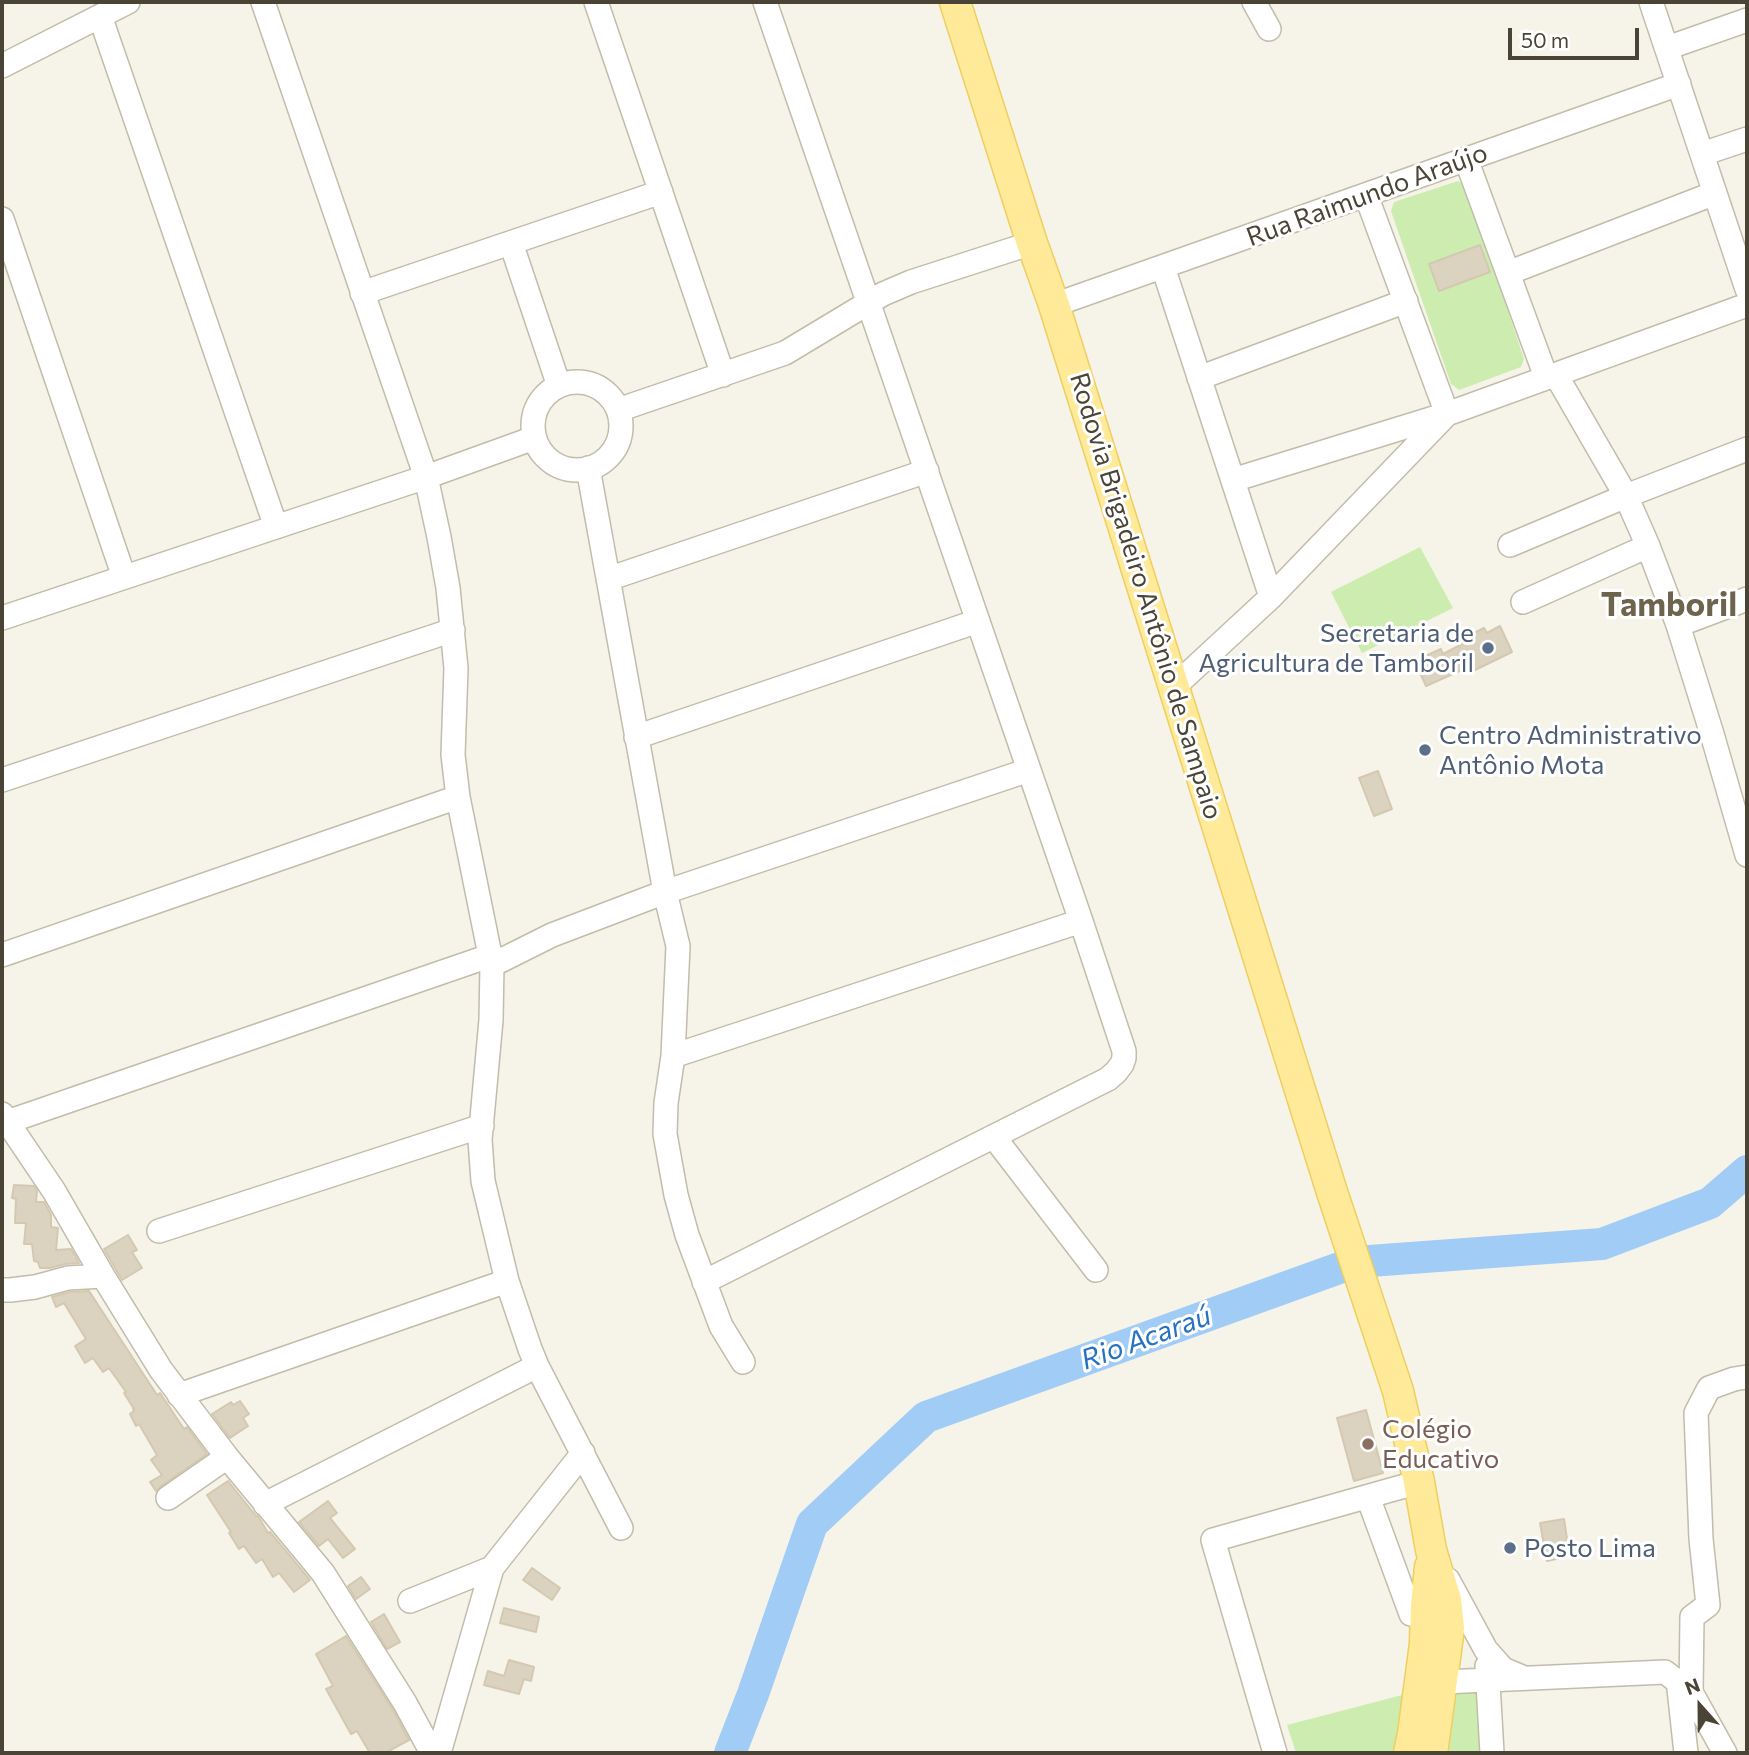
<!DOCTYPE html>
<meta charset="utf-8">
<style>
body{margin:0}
#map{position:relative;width:1749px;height:1755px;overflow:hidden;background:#f6f3e9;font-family:Commissioner,sans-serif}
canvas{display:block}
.frame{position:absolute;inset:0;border:4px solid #4a4436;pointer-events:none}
.north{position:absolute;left:1665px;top:1671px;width:70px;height:70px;-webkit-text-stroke:5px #fff;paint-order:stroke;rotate:339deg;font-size:19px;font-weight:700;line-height:28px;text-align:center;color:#4a4436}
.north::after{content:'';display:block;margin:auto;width:24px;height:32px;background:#4a4436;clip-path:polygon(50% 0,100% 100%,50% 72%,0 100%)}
.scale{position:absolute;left:1508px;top:28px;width:131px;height:32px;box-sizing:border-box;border:4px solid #4a4436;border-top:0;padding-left:9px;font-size:21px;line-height:24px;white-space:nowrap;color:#4a4436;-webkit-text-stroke:5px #fff;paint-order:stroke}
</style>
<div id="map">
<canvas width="1749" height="1755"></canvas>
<div class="frame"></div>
<div class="north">N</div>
<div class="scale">50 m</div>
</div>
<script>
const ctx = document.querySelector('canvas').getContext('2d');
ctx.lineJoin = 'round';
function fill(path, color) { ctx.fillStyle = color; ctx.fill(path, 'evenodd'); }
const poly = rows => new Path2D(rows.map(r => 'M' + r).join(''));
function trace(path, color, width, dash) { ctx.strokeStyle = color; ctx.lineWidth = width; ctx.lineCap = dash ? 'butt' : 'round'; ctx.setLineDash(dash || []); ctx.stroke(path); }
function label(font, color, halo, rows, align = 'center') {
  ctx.font = font + ' Commissioner,sans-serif'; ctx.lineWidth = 6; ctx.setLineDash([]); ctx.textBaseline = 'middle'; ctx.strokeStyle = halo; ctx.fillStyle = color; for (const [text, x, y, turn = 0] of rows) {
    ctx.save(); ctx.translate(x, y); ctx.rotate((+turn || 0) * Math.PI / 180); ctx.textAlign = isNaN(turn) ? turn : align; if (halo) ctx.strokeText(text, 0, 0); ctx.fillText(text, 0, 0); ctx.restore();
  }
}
const green = poly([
 [1458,181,1467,187,1524,359,1521,367,1459,390,1451,384,1391,211,1394,202],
 [1420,547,1453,608,1362,653,1331,592],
 [1455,1673,1481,1673,1489,1753,1438,1753],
 [1414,1692,1401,1753,1296,1753,1287,1725]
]);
const river = poly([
 [730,1753,753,1694,812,1524,926,1417,1356,1262,1602,1244,1710,1203,1747,1171]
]);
const building = poly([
 [1480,245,1490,272,1439,291,1429,264,1480,245],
 [1500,626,1512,652,1475,670,1473,665,1426,686,1417,666,1424,663,1421,658,1441,649,1443,654,1472,639,1470,635,1484,628,1487,633,1500,626],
 [1378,771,1392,809,1374,816,1359,778,1378,771],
 [14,1185,34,1186,37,1191,36,1202,44,1202,51,1215,51,1227,58,1228,56,1250,71,1249,79,1263,65,1264,50,1268,40,1268,38,1262,34,1261,32,1244,24,1244,26,1223,15,1223,16,1199,12,1198,14,1185],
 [128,1235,137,1250,132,1252,142,1268,122,1280,104,1249,128,1235],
 [89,1291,157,1395,160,1393,184,1429,187,1427,207,1454,160,1487,156,1491,150,1482,162,1475,151,1460,157,1455,139,1424,136,1426,130,1414,134,1411,133,1409,134,1409,124,1393,126,1392,109,1368,103,1372,93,1358,85,1363,75,1346,86,1339,64,1303,56,1307,52,1297,70,1292,89,1291],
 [240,1401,249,1414,243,1418,248,1426,230,1438,212,1414,231,1402,233,1405,240,1401],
 [1366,1410,1383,1473,1354,1481,1337,1418,1366,1410],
 [228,1481,256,1516,258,1516,268,1533,270,1532,310,1580,294,1592,279,1573,273,1577,262,1559,256,1563,244,1546,239,1549,229,1533,231,1532,207,1495,228,1481],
 [328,1501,337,1513,330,1518,355,1549,343,1558,328,1539,319,1546,299,1522,328,1501],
 [1564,1519,1568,1546,1559,1548,1561,1558,1547,1561,1540,1523,1564,1519],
 [532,1568,560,1588,552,1600,523,1580,532,1568],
 [361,1577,370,1589,356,1599,348,1586,361,1577],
 [504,1608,539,1617,536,1632,500,1623,504,1608],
 [384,1614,400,1642,387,1649,371,1622,384,1614],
 [346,1636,393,1710,409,1740,385,1753,370,1753,357,1731,351,1734,326,1689,333,1686,316,1654,346,1636],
 [509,1660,534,1667,531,1681,524,1679,519,1694,484,1685,488,1671,504,1676,509,1660]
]);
const minor = poly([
 [263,2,426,477,439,537,448,588,456,668,453,755,458,797,492,965,491,1020,480,1140,483,1181,507,1281,530,1349,537,1366,621,1528],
 [596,2,723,375],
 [1254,2,1269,29],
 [1651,2,1747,289],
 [100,16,276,527],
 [1667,48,1747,20],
 [2,66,128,2],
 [1702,154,1747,139],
 [1466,159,1546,377],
 [2,219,124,577],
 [511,243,559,386],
 [1163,267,1271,597],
 [1508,273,1715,193],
 [362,293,661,192],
 [1054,305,1679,84],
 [1556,375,1626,496,1648,546,1678,625,1712,734,1747,855],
 [1199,378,1406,301],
 '533 426a44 44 0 1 1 88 0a44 44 0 1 1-88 0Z',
 [618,410,785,353,883,294,911,282,1032,243],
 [588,468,665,892,678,946,673,1056,666,1103,665,1134,676,1195,687,1235,721,1326,743,1362],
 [1233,480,1447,414,1366,195],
 [1510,545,1626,496,1747,449],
 [608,579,927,471],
 [1523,602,1648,546],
 [2,618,426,477,534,438],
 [1678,625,1747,599],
 [1175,686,1271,597,1447,414,1747,305],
 [636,737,978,621],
 [2,780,453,630],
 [2,955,458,797],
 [492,965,552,935,665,892,1029,770],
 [673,1056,1081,921],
 [2,1114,54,1191,103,1276,161,1370,227,1457,323,1573,405,1703,432,1753],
 [7,1122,492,955],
 [994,1137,1096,1270],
 [159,1231,482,1126],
 [704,1282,1108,1079,1116,1072,1122,1064,1124,1058,1124,1051,1081,921,765,2],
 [2,1290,10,1290,35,1287,68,1278,103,1276],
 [179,1395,507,1281],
 [1368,1497,1411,1614,1425,1617],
 [168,1498,227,1457],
 [265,1504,537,1366],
 [1448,1580,1486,1650,1503,1669,1522,1677],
 [410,1601,492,1568],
 [1487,1666,1492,1753],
 [1678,1680,1686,1753],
 [1443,1682,1665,1672,1691,1692,1725,1753],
 [1691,1692,1692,1617,1708,1605,1701,1539,1696,1413,1709,1388,1734,1379,1747,1377],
 [439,1753,492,1568,583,1453],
 [1275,1753,1213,1540,1419,1482]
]);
const major = poly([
 [955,2,1032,243,1054,305,1332,1192,1398,1391,1419,1482,1431,1550,1446,1600,1449,1628,1432,1753],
 [1409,1753,1413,1734,1425,1644,1426,1605,1430,1567]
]);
const markers = [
 [1488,648,7,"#5c6f8a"],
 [1425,750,7,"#5c6f8a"],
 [1368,1444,7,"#8d6e63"],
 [1510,1548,7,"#5c6f8a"]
];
const streetNames = [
 ["Rua Raimundo Araújo",1367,195,-20],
 ["Rodovia Brigadeiro Antônio de Sampaio",1146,596,73]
];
const serviceNames = [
 ["Secretaria de",1474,633,"right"],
 ["Agricultura de Tamboril",1474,663,"right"],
 ["Centro Administrativo",1439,735],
 ["Antônio Mota",1439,765],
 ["Posto Lima",1524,1548]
];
const educationNames = [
 ["Colégio",1382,1429],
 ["Educativo",1382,1459]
];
const waterNames = [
 ["Rio Acaraú",1146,1338,-20]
];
const districtNames = [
 ["Tamboril",1669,605]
];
fill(green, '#ccedaf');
trace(river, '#a1ccf6', 32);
fill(building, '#dbd3c0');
trace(building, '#d4c9b0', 2);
trace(minor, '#c2bcab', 26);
trace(major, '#eecf5f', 33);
trace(minor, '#fff', 23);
trace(major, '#ffea99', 30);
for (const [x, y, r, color] of markers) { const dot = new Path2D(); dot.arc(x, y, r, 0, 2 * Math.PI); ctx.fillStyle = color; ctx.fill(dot); trace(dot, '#fff', 2.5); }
label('26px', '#4a4436', '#fff', streetNames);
label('26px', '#4e5e75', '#fff', serviceNames, 'left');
label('26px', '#785e54', '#fff', educationNames, 'left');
label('italic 28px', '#2672c0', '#fff', waterNames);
label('bold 33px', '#6e634d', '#fff', districtNames);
</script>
